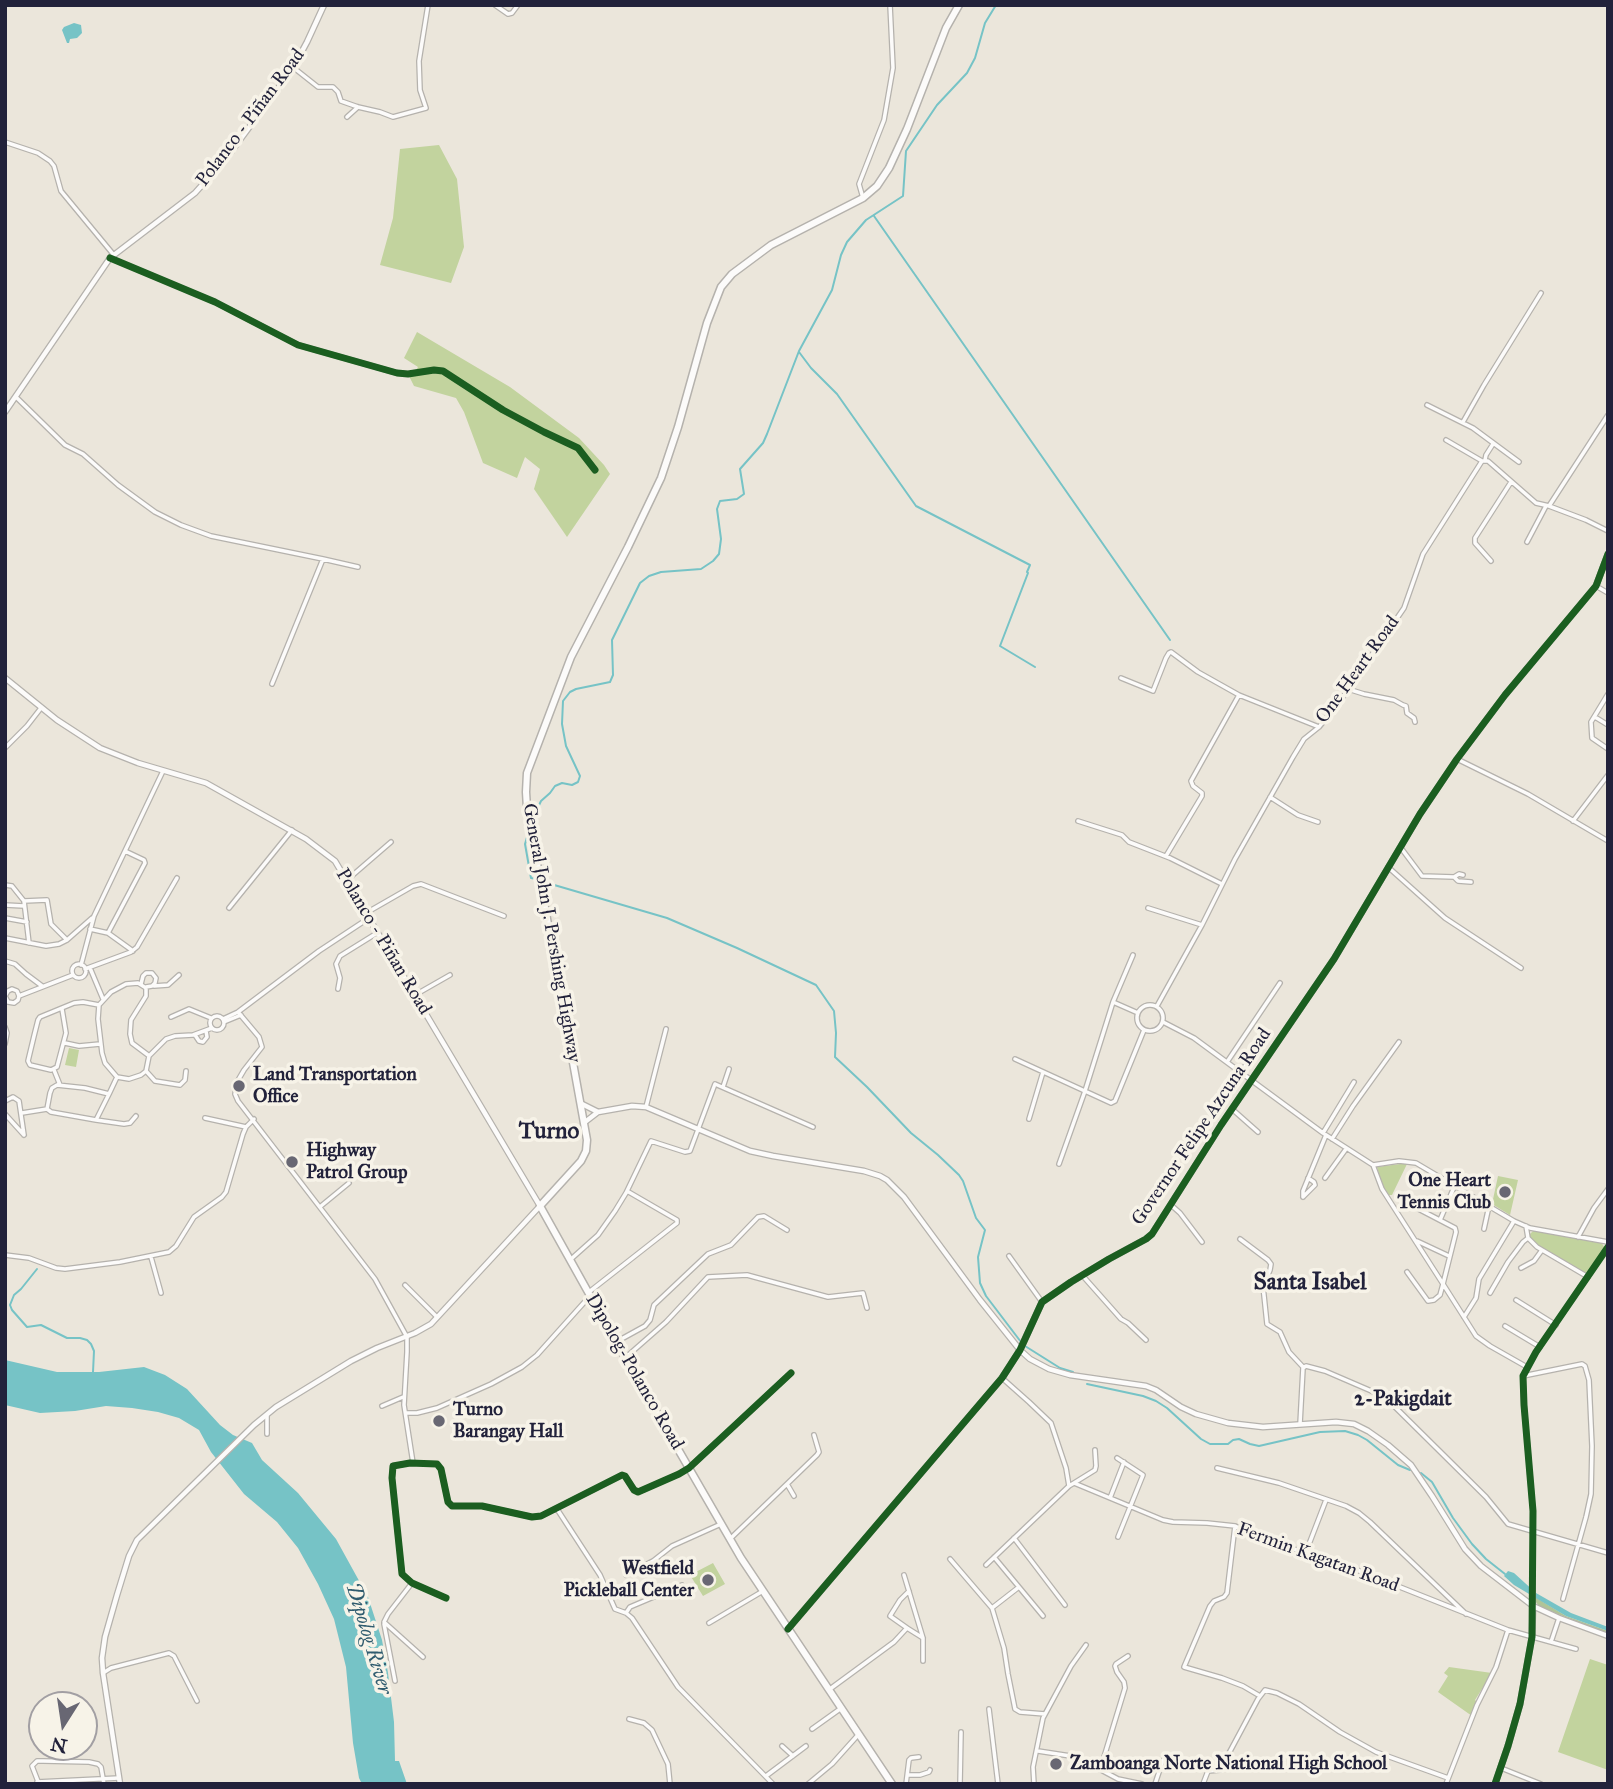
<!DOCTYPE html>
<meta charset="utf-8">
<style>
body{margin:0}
#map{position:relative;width:1613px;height:1789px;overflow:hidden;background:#ebe6db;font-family:"IM FELL Great Primer",serif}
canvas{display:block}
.frame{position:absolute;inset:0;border:7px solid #22223b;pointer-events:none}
.north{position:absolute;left:28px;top:1691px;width:70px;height:70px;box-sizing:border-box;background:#f7f3e8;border:2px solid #a29fa3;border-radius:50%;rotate:192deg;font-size:19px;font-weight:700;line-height:28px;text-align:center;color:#22223b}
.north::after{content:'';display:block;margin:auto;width:24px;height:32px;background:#686773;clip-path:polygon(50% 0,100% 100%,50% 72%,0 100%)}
</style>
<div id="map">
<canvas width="1613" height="1789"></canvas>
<div class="frame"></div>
<div class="north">N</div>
</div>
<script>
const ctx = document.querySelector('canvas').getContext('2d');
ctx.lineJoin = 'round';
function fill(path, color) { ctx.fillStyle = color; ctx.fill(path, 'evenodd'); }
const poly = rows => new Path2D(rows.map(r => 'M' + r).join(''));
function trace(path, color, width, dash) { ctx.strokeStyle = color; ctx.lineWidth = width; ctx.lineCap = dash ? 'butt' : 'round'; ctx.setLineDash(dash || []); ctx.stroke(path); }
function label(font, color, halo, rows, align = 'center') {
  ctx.font = font + ' "IM FELL Great Primer",serif'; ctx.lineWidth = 7; ctx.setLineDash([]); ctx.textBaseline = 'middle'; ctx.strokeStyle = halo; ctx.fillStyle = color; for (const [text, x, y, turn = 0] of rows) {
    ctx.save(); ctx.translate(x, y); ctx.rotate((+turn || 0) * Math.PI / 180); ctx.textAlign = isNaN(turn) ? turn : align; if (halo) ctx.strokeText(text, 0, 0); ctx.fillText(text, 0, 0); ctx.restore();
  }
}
const green = poly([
 [439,145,457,179,464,247,451,283,380,265,393,218,400,149],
 [417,332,510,387,579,438,604,465,610,474,567,537,534,489,540,469,525,457,517,478,483,463,464,412,456,398,414,386,409,376,415,372,418,367,404,358],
 [69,1048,79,1050,76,1067,65,1065],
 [1400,1164,1407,1164,1392,1195,1389,1195,1382,1186,1377,1167],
 [1498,1176,1518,1180,1510,1215,1492,1204],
 [1533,1231,1601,1242,1605,1248,1591,1270,1585,1273,1535,1244,1529,1235],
 [713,1563,725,1584,703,1596,690,1575],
 [1590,1659,1608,1665,1608,1770,1558,1752],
 [1449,1667,1492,1673,1475,1700,1478,1703,1472,1716,1438,1692,1448,1676,1444,1673]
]);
const forest = poly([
 [1535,1597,1566,1616,1608,1631,1608,1634,1543,1608,1539,1606,1535,1601]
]);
const water = poly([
 [74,23,81,25,82,33,77,38,70,39,69,43,67,43,62,30,64,27],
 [5,1360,57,1372,99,1372,144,1367,165,1375,187,1389,220,1425,233,1435,252,1443,262,1460,298,1493,336,1539,368,1597,382,1640,388,1673,394,1722,395,1761,399,1761,407,1784,362,1784,359,1778,353,1743,346,1667,334,1619,318,1584,298,1548,277,1522,244,1494,211,1452,199,1430,179,1418,158,1412,132,1408,106,1406,75,1411,40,1413,5,1405],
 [1508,1571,1514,1573,1536,1593,1571,1613,1608,1627,1608,1631,1566,1616,1514,1585,1504,1576]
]);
const stream = poly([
 [874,216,1170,640],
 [799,352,811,368,837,394,916,506,1030,565,1027,572,1028,573,1000,646,1035,667],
 [532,820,541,801,550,793,555,786,562,783,572,785,578,782,580,776,566,746,562,724,563,701,570,692,576,689,610,682,613,675,612,640,640,583,649,576,661,572,701,569,713,561,719,554,721,539,717,509,720,501,737,499,744,494,740,469,763,443,767,434,799,351,832,290,841,255,847,242,866,220,903,196,906,151,937,105,967,73,975,58,985,23,996,5],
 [528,834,525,844,531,878,536,879],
 [544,882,667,918,737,948,816,985,834,1011,836,1033,835,1057,867,1087,911,1133,938,1155,959,1175,963,1181,976,1218,985,1230,978,1257,980,1283,986,1296,1021,1342],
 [37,1269,21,1289,14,1295,10,1305,12,1310,27,1327,41,1325,67,1338,80,1338,87,1340,91,1344,94,1351,93,1372],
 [1025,1346,1060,1368,1073,1372],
 [1087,1384,1143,1396,1156,1401,1167,1408,1201,1439,1210,1444,1228,1444,1233,1440,1239,1439,1250,1444,1259,1446,1320,1432,1345,1431,1358,1435,1367,1440,1398,1465,1410,1470],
 [1421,1473,1432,1482,1453,1518,1472,1544,1486,1559,1505,1574]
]);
const street = poly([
 [495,5,508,14,512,13,518,5],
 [294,68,318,87,333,87,338,92,341,101,358,107,380,112,393,117,426,108,420,90,419,61,428,5],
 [347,117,358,107],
 [5,142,38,153,50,161,54,166,61,191,113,254],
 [863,198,859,184,884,120,893,68,890,5],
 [110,258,215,302,298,345,397,373,408,374,434,370,443,371,503,410,544,432,578,448,595,470],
 [16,397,65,445,83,454,118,485,155,512,181,525,211,536,323,559,272,684],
 [1427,405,1473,428,1519,462],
 [1463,422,1484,385,1541,293],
 [1446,440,1482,461],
 [1485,460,1486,455,1493,444],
 [1549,506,1608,415],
 [1527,542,1546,506],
 [323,559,358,567],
 [1491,561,1475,543,1475,538,1511,482],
 [1596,586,1608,593],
 [1121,678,1153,691,1166,658,1169,653,1171,652,1198,672,1239,695,1319,727],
 [1348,689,1364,694,1394,700,1403,705,1406,706,1407,713,1414,718,1415,722],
 [1608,694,1591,722,1592,738,1608,749],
 [1595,717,1608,725],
 [5,748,27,726,41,708],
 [1457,759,1528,794,1608,841],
 [1270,797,1298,815,1318,822],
 [1078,821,1122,835,1129,842,1170,858,1222,884],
 [1573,821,1608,775],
 [1401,848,1422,876,1454,877,1458,881,1471,882],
 [1166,856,1202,796,1202,793,1193,786,1191,781,1239,695],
 [1388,867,1445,918,1521,968],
 [1454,877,1459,874,1463,875],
 [347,880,391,842],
 [5,885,12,886,24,901,29,943],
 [24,901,47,900,51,924,67,940],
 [5,905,24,906],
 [229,908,292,830],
 [1148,908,1202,925],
 [366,913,413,886,421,884,504,916],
 [5,918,27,922],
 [90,929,108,933,133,951],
 [108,933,145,863,144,860,125,851],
 [5,938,46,946,59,944,67,940,92,918],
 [5,961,15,964,26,974,42,986],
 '72 971a7 7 0 1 1 14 0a7 7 0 1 1-14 0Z',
 [81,965,94,916,163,771],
 [90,968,103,999],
 [85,969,131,952,137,947,177,878],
 [141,984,143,976,146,973,152,973,156,978,155,983,152,986,146,987],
 [154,986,168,985,179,975],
 [338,989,340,978,336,964,340,956,377,933],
 [415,995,450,975],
 [19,996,17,991,12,989,8,991,5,996,8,1002,14,1003,18,1000,19,996,73,975],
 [1113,1002,1138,1013],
 '1137 1018a13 13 0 1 1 26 0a13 13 0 1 1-26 0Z',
 [1157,1006,1202,925,1235,859,1293,757,1304,739,1319,727,1338,704,1404,608,1423,554,1482,461,1488,461,1536,503,1549,506,1586,520,1608,531],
 [62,1009,66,1033,57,1067,51,1070,30,1065,28,1061,34,1036,38,1020,40,1017,74,1003,83,1002,99,1005],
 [238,1012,259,1037,262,1047,244,1070,237,1082,235,1094,238,1101,375,1279,407,1337,407,1352,404,1405,413,1463],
 '210 1023a7 7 0 1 1 14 0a7 7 0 1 1-14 0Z',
 [171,1017,189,1009,211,1018],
 [223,1019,238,1012,319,951,369,918],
 [224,1022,241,1015],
 [1163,1022,1194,1038,1323,1133,1373,1165,1399,1161,1416,1163,1514,1221,1530,1228,1608,1242],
 [195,1035,199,1041,203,1042,207,1037,206,1031],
 [65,1043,79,1046,100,1044],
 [5,1044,7,1033,5,1027],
 [1015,1059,1111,1103,1115,1101,1144,1030],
 [1227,1062,1280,983],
 [54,1070,60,1085],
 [146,1071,155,1081,180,1085,185,1080,186,1071],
 [1242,1073,1249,1057,1254,1051],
 [117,1077,105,1063,102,1053,98,1019,99,1005,111,992,126,984,138,983,146,988,146,996,131,1020,130,1034,132,1043,148,1055],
 [723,1087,729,1069],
 [109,1094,85,1088,57,1085,52,1088,50,1093,47,1109,51,1112,96,1120,109,1094,117,1077,129,1079,141,1075,146,1071,149,1056,166,1039,175,1036,193,1035,212,1028],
 [5,1101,13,1097,19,1101,24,1135],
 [646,1107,666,1029],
 [1232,1109,1258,1132],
 [22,1113,47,1109],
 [5,1114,24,1135],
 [205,1118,246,1127],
 [1029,1119,1043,1072],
 [96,1120,124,1124,130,1123,136,1116],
 [1323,1133,1354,1082],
 [1332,1139,1353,1106,1399,1042],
 [1059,1164,1085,1091,1113,1002,1133,955],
 [1373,1165,1382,1189,1443,1284,1440,1295,1434,1300,1428,1301,1407,1272],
 [1325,1178,1346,1149],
 [1303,1197,1303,1191,1326,1135],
 [1303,1197,1315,1185,1314,1182,1308,1178],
 [1407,1203,1455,1228,1456,1232,1443,1284,1476,1336,1490,1346,1527,1367],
 [1171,1205,1180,1213,1202,1242],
 [321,1206,349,1183],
 [1440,1220,1455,1185],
 [1526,1226,1528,1238,1537,1247,1588,1277],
 [1484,1229,1489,1206],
 [1578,1237,1594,1208,1608,1189],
 [1240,1239,1268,1260,1271,1264,1270,1270,1263,1286,1267,1324,1280,1332,1289,1352,1303,1367],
 [1417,1241,1449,1256],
 [5,1255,29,1258,56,1268,65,1269,120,1262,169,1252,176,1246,194,1217,222,1197,226,1192,243,1134,246,1127,254,1119],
 [1009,1256,1042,1302],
 [151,1257,161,1293],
 [570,1260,598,1235,615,1211,626,1193,651,1141,685,1152,690,1151,715,1084,813,1127],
 [1521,1268,1534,1261,1542,1250],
 [1082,1275,1121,1319,1128,1323,1146,1340],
 [405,1285,437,1317],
 [589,1292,677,1223,677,1220,627,1191],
 [1490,1293,1508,1262,1523,1242,1528,1238],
 [1516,1300,1556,1325],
 [1464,1317,1476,1298,1479,1279,1514,1221],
 [1505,1326,1540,1347],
 [616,1342,645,1326,650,1320,654,1305,708,1254,731,1245,758,1217,764,1216,787,1230],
 [625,1358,666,1322,708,1277,747,1275,828,1297,863,1293,867,1308],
 [1523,1376,1582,1364,1585,1366,1589,1380,1592,1446,1591,1494,1586,1517,1563,1599],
 [1002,1378,1029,1402,1051,1423,1066,1468,1069,1486],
 [382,1406,403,1397],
 [406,1413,417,1413,437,1408,491,1384,522,1367,537,1355,589,1297],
 [1300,1424,1303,1368,1306,1366,1325,1371,1383,1396,1389,1401,1486,1497,1508,1524,1608,1553],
 [267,1434,267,1415],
 [1117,1458,1143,1475,1118,1537],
 [1217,1468,1279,1483,1346,1506,1359,1513,1370,1522,1466,1614],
 [1074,1483,1095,1470,1096,1466,1095,1450],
 [787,1484,794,1496],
 [1069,1486,1074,1483,1163,1520,1173,1522,1207,1523,1235,1526,1273,1543,1337,1562,1508,1630,1576,1649],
 [1110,1498,1124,1462],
 [557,1509,600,1575,615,1609,626,1613,632,1618,678,1687,773,1784],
 [1235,1526,1227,1593,1224,1597,1214,1601,1210,1606,1184,1667,1222,1678,1243,1686,1260,1696],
 [1014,1538,1065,1605],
 [730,1539,817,1455,819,1452,814,1435],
 [1306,1552,1326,1500],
 [994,1557,1043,1616],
 [950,1559,992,1608,1004,1648,1008,1674,1015,1709,1020,1712,1045,1714],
 [986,1565,1069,1486],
 [626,1575,653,1561,672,1546,721,1524],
 [904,1575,923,1638,923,1661],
 [412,1583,388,1614,384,1622,423,1657],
 [446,1598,412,1583,402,1574,392,1478,393,1466,410,1463,437,1464,441,1469,448,1502,452,1506,482,1506,532,1517,541,1516,622,1475,625,1476,634,1490,638,1492,679,1474,689,1468,791,1373],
 [1533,1606,1533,1511,1524,1405,1523,1376,1536,1352,1608,1247],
 [992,1608,1019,1587],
 [626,1613,630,1607,682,1585],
 [709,1623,763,1591],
 [384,1624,395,1681],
 [907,1628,890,1616,900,1600,909,1591],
 [1551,1642,1559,1618],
 [103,1673,111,1668,169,1653,174,1656,197,1701],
 [830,1689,894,1642,907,1628,923,1638],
 [989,1709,998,1784],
 [629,1719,644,1723,652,1730,668,1764,670,1784],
 [812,1729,840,1709],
 [782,1746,793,1756],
 [1038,1751,1077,1757,1118,1779,1142,1784],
 [1501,1768,1541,1784],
 [1100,1770,1125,1688,1124,1682,1117,1672,1115,1666,1116,1664,1128,1656],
 [908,1775,920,1775,929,1772,930,1770],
 [766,1776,806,1746],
 [37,1782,119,1778],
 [39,1784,32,1766,37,1761,43,1761,89,1762,98,1764,101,1767,104,1784],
 [808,1784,832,1764,858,1735],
 [906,1784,909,1760,911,1758,919,1757],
 [960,1784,961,1732],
 [1034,1784,1033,1767,1043,1718,1071,1666,1086,1645],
 [1155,1784,1163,1760],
 [1203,1784,1208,1771,1220,1770,1258,1699,1265,1690,1277,1693,1299,1704,1340,1732,1376,1752,1448,1778],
 [1446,1784,1477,1705,1496,1667,1508,1630]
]);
const secondary = poly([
 [5,412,110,258,195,193,228,156,293,68,307,42,324,5],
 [5,678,57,720,100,748,138,763,206,783,306,839,335,861,540,1206,431,1324,415,1333,377,1348,351,1361,276,1407,254,1425,137,1540,129,1556,117,1595,105,1637,102,1658,103,1673,120,1784],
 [582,1104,598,1112],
 [585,1122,598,1112,632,1106,646,1107,750,1151,773,1156,864,1171,880,1176,887,1180,904,1197,980,1300,1020,1350,1030,1359,1049,1369,1070,1375,1146,1386,1156,1390,1181,1407,1196,1414,1228,1423,1263,1427,1336,1422,1354,1424,1368,1431,1388,1445,1411,1465,1432,1496,1465,1549,1481,1566,1533,1606,1559,1618,1608,1636],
 [788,1629,1002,1378,1020,1350,1042,1302,1071,1282,1109,1259,1146,1239,1152,1234,1221,1125,1334,959,1420,814,1457,759,1505,695,1596,586,1608,554],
 [1495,1784,1508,1746,1520,1704,1532,1637,1533,1606]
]);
const highway = poly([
 [892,1784,741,1558,616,1342,540,1206,581,1161,586,1151,587,1140,527,808,526,792,527,773,571,657,628,547,661,478,678,427,707,323,721,287,732,274,771,245,863,198,877,186,889,168,907,129,946,28,959,5]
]);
const cycleway = poly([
 [110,258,215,302,298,345,397,373,408,374,434,370,443,371,503,410,544,432,578,448,595,470],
 [446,1598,412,1583,402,1574,392,1478,393,1466,410,1463,437,1464,441,1469,448,1502,452,1506,482,1506,532,1517,541,1516,622,1475,625,1476,634,1490,638,1492,679,1474,689,1468,791,1373],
 [788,1629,1002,1378,1020,1350,1042,1302,1071,1282,1109,1259,1146,1239,1152,1234,1221,1125,1334,959,1420,814,1457,759,1505,695,1596,586,1608,554],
 [1495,1784,1508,1746,1520,1704,1532,1637,1533,1511,1524,1405,1523,1376,1536,1352,1608,1247]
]);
const markers = [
 [239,1086,7,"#686773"],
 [292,1162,7,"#686773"],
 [1505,1192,7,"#686773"],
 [439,1421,7,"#686773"],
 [708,1580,7,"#686773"],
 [1056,1764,7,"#686773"]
];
const streetNames = [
 ["Polanco - Piñan Road",251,118,-53],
 ["One Heart Road",1358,670,-54],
 ["General John J. Pershing Highway",551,933,80],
 ["Polanco - Piñan Road",383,942,59],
 ["Governor Felipe Azcuna Road",1202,1127,-56],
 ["Dipolog-Polanco Road",634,1372,60],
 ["Fermin Kagatan Road",1318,1558,20]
];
const poiNames = [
 ["Land Transportation",253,1075],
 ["Office",253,1097],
 ["Highway",306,1151],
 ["Patrol Group",306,1173],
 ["One Heart",1491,1181,"right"],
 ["Tennis Club",1491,1203,"right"],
 ["Turno",453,1410],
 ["Barangay Hall",453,1432],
 ["Westfield",694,1569,"right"],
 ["Pickleball Center",694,1591,"right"],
 ["Zamboanga Norte National High School",1070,1764]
];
const neighbourhoodNames = [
 ["2-Pakigdait",1403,1400]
];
const waterNames = [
 ["Dipolog River",368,1639,73]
];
const quarterNames = [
 ["Turno",549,1132],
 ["Santa Isabel",1310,1283]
];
fill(green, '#c2d39e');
fill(forest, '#b0c497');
fill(water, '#76c3c6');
trace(stream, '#76c3c6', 2);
trace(street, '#b5b2ad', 6);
trace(secondary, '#b5b2ad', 7);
trace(highway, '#b5b2ad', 9);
trace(street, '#fcfbfa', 3.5);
trace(secondary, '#fcfbfa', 4.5);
trace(highway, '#fcfbfa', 6);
trace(cycleway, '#1b5e20', 7);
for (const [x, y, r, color] of markers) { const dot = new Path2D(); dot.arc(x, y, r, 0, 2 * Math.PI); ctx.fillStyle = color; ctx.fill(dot); trace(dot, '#f7f3e8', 2.5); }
label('19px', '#22223b', '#f7f3e8', streetNames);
label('bold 19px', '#22223b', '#f7f3e8', poiNames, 'left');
label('bold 21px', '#22223b', '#f7f3e8', neighbourhoodNames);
label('italic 21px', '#305c6f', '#f7f3e8', waterNames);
label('bold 23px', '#22223b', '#f7f3e8', quarterNames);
</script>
